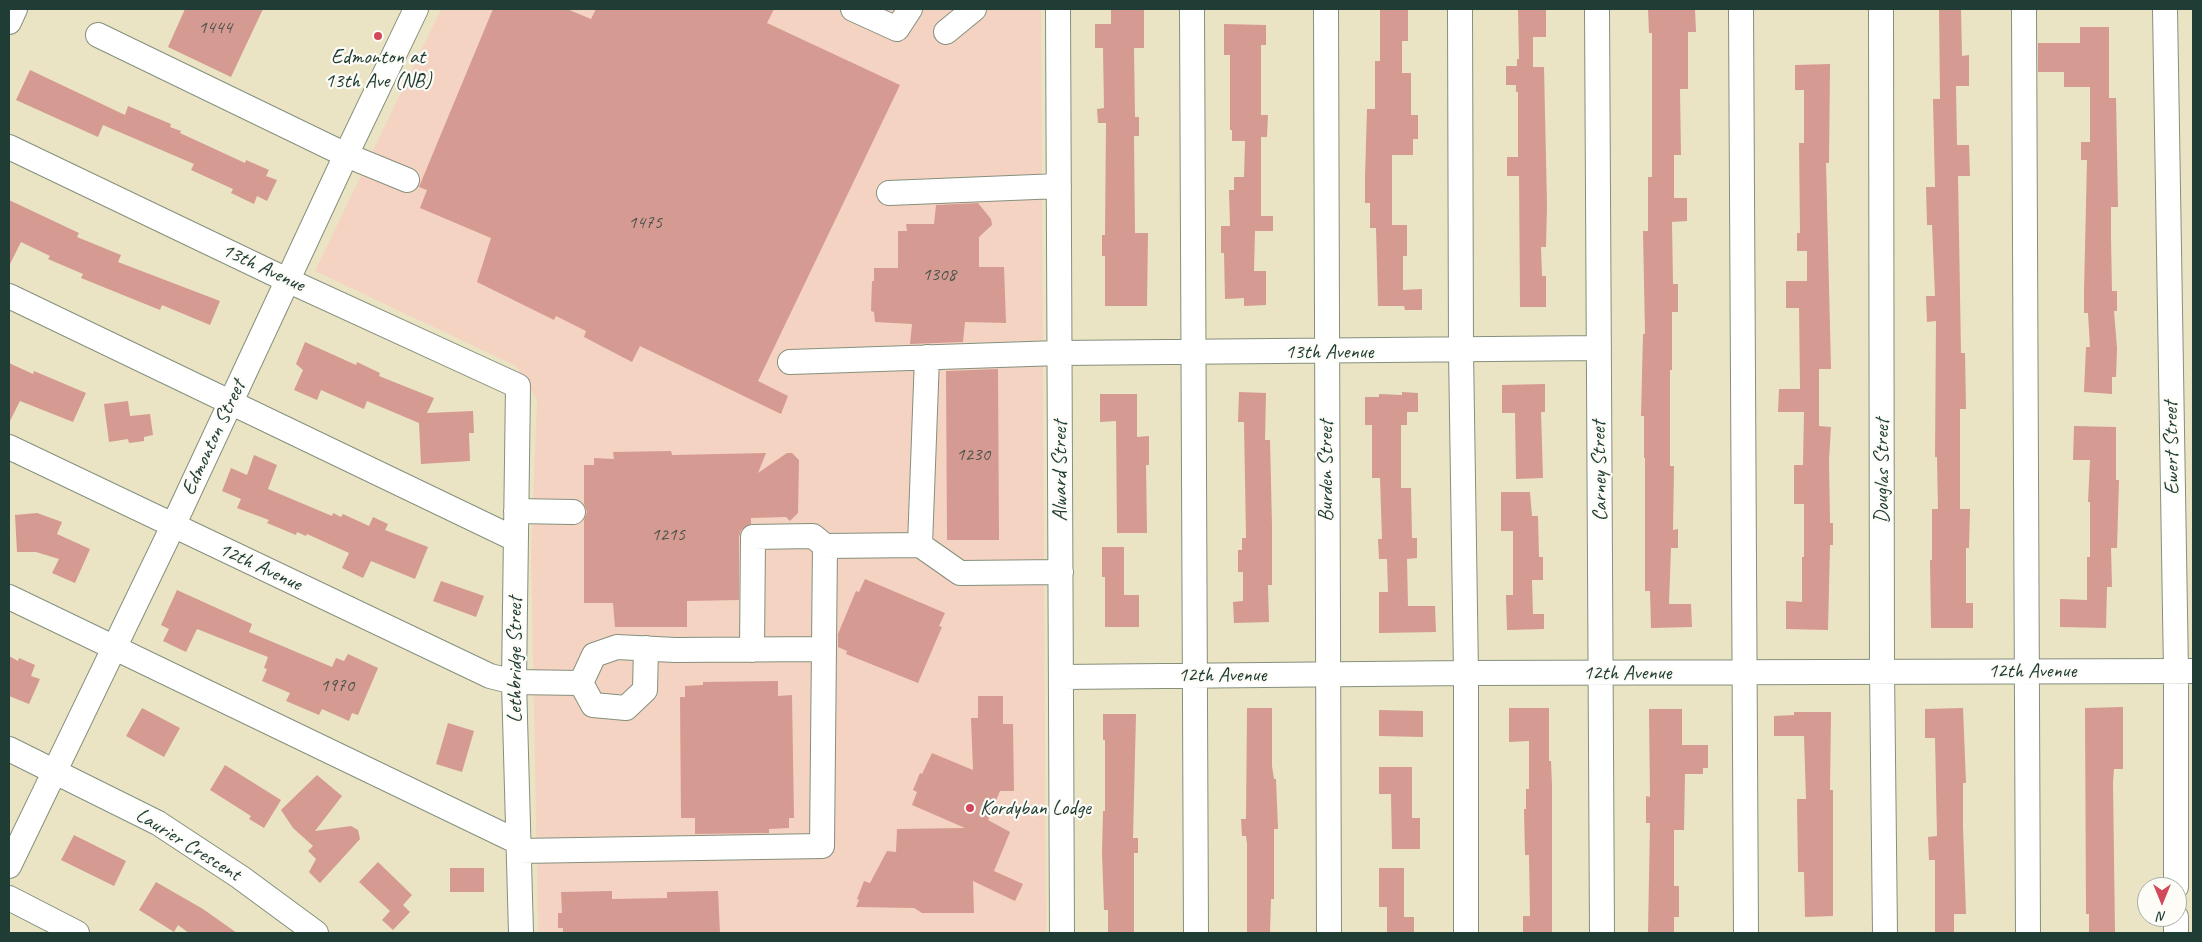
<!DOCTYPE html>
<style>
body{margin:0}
#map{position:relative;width:2202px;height:942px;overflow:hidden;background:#eae4c4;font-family:Caveat,sans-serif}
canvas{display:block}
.frame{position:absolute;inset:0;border:10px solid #1f3d34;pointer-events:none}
.north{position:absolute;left:2137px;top:877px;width:50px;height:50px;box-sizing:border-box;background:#fdfcf7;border:1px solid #a4b0a9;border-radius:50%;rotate:180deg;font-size:14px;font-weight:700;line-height:20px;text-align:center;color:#1f3d34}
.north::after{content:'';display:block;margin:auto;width:18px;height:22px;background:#d1495b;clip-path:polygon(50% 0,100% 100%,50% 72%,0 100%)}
</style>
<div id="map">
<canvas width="2202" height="942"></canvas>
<div class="frame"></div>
<div class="north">N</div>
</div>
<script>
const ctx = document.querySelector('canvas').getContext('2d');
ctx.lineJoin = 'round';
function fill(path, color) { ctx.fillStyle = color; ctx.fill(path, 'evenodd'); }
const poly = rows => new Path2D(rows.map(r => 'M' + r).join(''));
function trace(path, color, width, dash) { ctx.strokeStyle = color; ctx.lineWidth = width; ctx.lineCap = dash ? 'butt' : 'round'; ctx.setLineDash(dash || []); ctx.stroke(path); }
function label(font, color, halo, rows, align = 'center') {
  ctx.font = font + ' Caveat,sans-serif'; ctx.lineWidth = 4.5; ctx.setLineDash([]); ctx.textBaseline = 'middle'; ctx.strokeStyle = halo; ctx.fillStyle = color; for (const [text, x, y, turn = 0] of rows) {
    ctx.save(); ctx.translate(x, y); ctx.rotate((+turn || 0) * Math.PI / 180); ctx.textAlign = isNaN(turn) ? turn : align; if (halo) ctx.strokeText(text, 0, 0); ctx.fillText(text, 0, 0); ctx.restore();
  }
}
const built = poly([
 [441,9,1041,9,1046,933,538,933,531,551,537,400,516,366,315,271]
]);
const building = poly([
 [185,9,263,9,231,77,168,47],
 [493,9,567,9,591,19,596,9,774,9,767,23,900,85,758,381,788,396,781,414,640,346,632,362,584,337,586,331,556,316,554,320,477,282,491,238,420,208,427,190,419,187],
 [1111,9,1144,9,1144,48,1134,48,1135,117,1139,117,1139,136,1134,136,1135,233,1148,233,1147,306,1105,306,1105,256,1102,256,1102,235,1105,235,1106,123,1098,123,1097,109,1104,108,1103,48,1095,48,1095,24,1111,24],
 [1380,9,1408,9,1408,41,1402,41,1402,73,1411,73,1411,115,1418,115,1418,139,1413,139,1413,155,1392,155,1392,225,1407,225,1407,256,1403,256,1403,290,1422,289,1422,310,1405,310,1404,306,1378,306,1376,228,1370,228,1370,203,1365,203,1365,177,1367,109,1375,109,1375,61,1380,61],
 [1518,9,1546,9,1546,37,1533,37,1533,67,1544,67,1547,205,1546,247,1541,247,1542,276,1546,276,1546,307,1520,307,1519,176,1507,176,1507,157,1518,157,1518,92,1516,92,1516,85,1506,85,1506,66,1517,66,1517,59,1519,59],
 [1648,9,1695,9,1696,32,1688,32,1688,89,1680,89,1681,155,1674,155,1674,198,1687,198,1687,221,1672,222,1673,284,1678,284,1678,312,1672,312,1672,370,1670,370,1670,466,1674,466,1673,530,1678,529,1678,548,1671,548,1669,604,1691,604,1692,627,1651,628,1650,591,1645,591,1645,458,1644,458,1644,416,1641,416,1643,334,1645,334,1643,231,1648,231,1648,177,1652,177,1652,33,1649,33],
 [1939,9,1961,9,1962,56,1969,55,1969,86,1956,86,1957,145,1969,145,1970,176,1958,176,1961,353,1965,353,1966,409,1960,409,1960,509,1970,509,1969,548,1966,548,1966,603,1973,603,1973,628,1931,628,1930,560,1932,560,1932,509,1938,509,1937,457,1935,457,1936,321,1927,322,1926,296,1935,296,1932,225,1927,225,1926,187,1935,187,1933,99,1940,99],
 [1224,24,1266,25,1266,45,1261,45,1261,115,1268,115,1267,137,1261,137,1261,216,1273,216,1273,231,1255,231,1254,271,1266,271,1266,305,1244,306,1244,298,1225,299,1224,253,1221,253,1221,226,1230,226,1229,190,1234,190,1234,177,1244,177,1245,141,1232,141,1232,130,1230,130,1230,55,1224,55],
 [2080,27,2109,27,2109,98,2116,98,2118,207,2111,207,2111,239,2112,291,2117,291,2117,311,2114,311,2117,348,2116,377,2112,377,2112,394,2084,392,2086,347,2090,347,2088,313,2084,313,2084,292,2087,160,2081,160,2081,142,2090,142,2090,87,2064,87,2064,72,2038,72,2038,43,2080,43],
 [1830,64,1829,163,1826,163,1831,369,1819,369,1819,426,1831,427,1829,460,1830,523,1833,523,1833,545,1830,545,1828,630,1786,629,1786,601,1802,602,1802,557,1804,557,1804,504,1794,504,1794,465,1803,465,1804,412,1778,412,1779,389,1800,389,1799,308,1786,308,1786,281,1807,281,1807,251,1797,251,1797,233,1800,233,1799,143,1804,143,1804,90,1795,90,1795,65],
 [30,70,125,115,128,106,171,124,170,127,181,131,180,133,245,163,246,160,269,170,266,176,277,180,267,201,257,196,254,204,231,193,233,189,191,170,194,164,103,125,98,137,16,100],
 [9,200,79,233,77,237,121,255,118,262,220,301,210,325,162,305,160,310,81,278,83,274,48,259,50,256,21,242,9,266],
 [978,203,991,219,992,225,979,237,979,267,1004,267,1006,323,965,322,963,342,910,344,912,324,875,322,874,312,871,311,872,281,874,281,874,268,898,268,898,231,907,231,906,224,934,224,936,205],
 [305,342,356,365,357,362,380,373,379,376,434,398,427,413,473,411,474,433,469,433,470,461,421,464,419,423,367,401,364,409,321,390,317,400,294,390,303,370,296,364],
 [9,363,33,374,34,371,86,393,73,422,20,401,9,423],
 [998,369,999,540,947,540,946,371],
 [1545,384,1545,412,1541,412,1543,478,1516,479,1515,413,1502,413,1502,385],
 [1239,392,1266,393,1265,440,1270,440,1272,526,1272,585,1268,585,1269,622,1234,623,1233,602,1243,601,1243,572,1238,572,1238,550,1242,550,1242,538,1246,538,1244,422,1238,422],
 [1402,392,1418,393,1418,412,1407,412,1407,425,1401,425,1401,488,1411,488,1412,538,1417,538,1417,558,1407,559,1408,606,1435,606,1436,632,1379,633,1379,592,1388,592,1387,559,1379,559,1378,539,1382,539,1380,478,1372,478,1372,425,1365,425,1365,397,1379,397,1379,394,1402,395],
 [1100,394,1137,394,1137,437,1149,436,1149,465,1146,465,1147,533,1117,533,1116,421,1100,422],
 [128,401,130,416,150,414,153,435,144,437,144,441,129,443,128,439,109,442,104,404],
 [2074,426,2116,427,2116,480,2119,480,2117,548,2111,548,2112,587,2107,587,2106,628,2060,627,2060,599,2087,600,2087,557,2090,557,2090,502,2088,502,2090,460,2073,460],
 [671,451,672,455,766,453,758,473,787,453,792,453,799,460,798,513,790,521,786,517,751,518,751,524,741,530,739,537,739,600,687,601,687,627,615,627,613,603,584,603,584,520,587,512,584,504,584,465,594,465,594,458,614,459,613,452],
 [254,455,277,465,268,489,332,516,333,513,341,517,343,514,369,526,373,517,388,524,385,530,428,547,415,579,371,561,363,578,342,568,349,553,307,534,306,536,297,532,296,535,267,523,269,520,237,508,241,499,222,491,231,468,247,475],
 [1501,492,1530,492,1532,516,1538,516,1539,557,1543,557,1543,580,1532,580,1533,614,1544,614,1544,629,1507,630,1506,595,1513,595,1513,531,1501,531],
 [37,513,62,522,57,534,90,549,75,583,52,573,59,559,36,552,17,552,15,515],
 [1102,547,1124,547,1124,595,1139,595,1139,627,1105,627,1105,577,1102,577],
 [865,579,945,613,939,626,942,627,918,683,846,654,847,651,838,647,838,634,856,591,859,592],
 [441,581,484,596,476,617,433,601],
 [177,590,252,624,249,632,332,667,336,658,344,661,348,654,378,668,358,715,352,713,349,721,322,709,319,715,286,701,290,693,262,681,267,669,264,668,268,657,197,629,186,652,163,641,169,629,161,625],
 [9,656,18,661,19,658,35,665,31,676,40,679,29,704,9,696],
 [778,681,778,696,792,695,794,818,789,818,789,828,769,829,769,833,695,834,695,818,681,818,680,697,685,697,685,686,703,685,703,682],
 [978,696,1003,696,1003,724,1013,724,1014,791,1000,791,988,820,1010,832,994,871,1023,884,1015,901,973,881,974,913,922,913,914,908,856,907,859,900,857,899,864,881,870,883,887,851,896,852,897,829,965,828,912,805,917,792,913,790,920,773,922,774,932,753,973,770,971,718,978,718],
 [2123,707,2123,769,2114,769,2113,783,2115,933,2089,933,2089,914,2086,914,2085,708],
 [142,708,180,728,164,757,126,736],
 [1247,708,1272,708,1272,766,1274,779,1276,779,1278,829,1274,829,1274,899,1271,899,1270,933,1247,933,1247,844,1246,836,1242,836,1241,819,1246,819],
 [1509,708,1549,708,1549,761,1551,761,1552,786,1552,933,1523,933,1523,916,1530,916,1529,855,1525,855,1524,809,1526,809,1526,789,1529,789,1529,741,1509,742],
 [1963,708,1966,783,1963,783,1963,827,1966,914,1954,914,1954,933,1935,933,1935,860,1929,860,1928,837,1937,836,1935,738,1925,738,1925,709],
 [1649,709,1682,709,1682,745,1708,745,1708,768,1703,768,1703,774,1685,774,1684,830,1674,830,1674,886,1679,886,1679,917,1674,917,1674,933,1648,933,1650,823,1646,823,1646,796,1650,797],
 [1379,710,1423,711,1423,737,1379,736],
 [1794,712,1831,712,1830,790,1833,790,1833,916,1805,917,1804,872,1798,872,1797,799,1806,799,1804,736,1774,736,1774,716,1794,715],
 [1103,714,1136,714,1133,838,1138,838,1138,853,1134,853,1134,933,1108,933,1108,910,1104,910,1102,852,1103,811,1105,811,1105,740,1103,740],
 [448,723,474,731,462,772,436,764],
 [225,765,281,800,264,828,249,819,251,816,210,790],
 [1379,767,1412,767,1412,818,1420,818,1420,849,1392,849,1391,794,1379,794],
 [317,775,342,796,315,831,351,826,358,830,360,839,320,883,309,872,316,859,308,851,313,846,293,828,281,810],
 [74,835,126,861,114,886,61,860],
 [378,862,412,895,403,905,410,912,393,930,382,920,390,911,359,882],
 [450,868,484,868,484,892,450,892],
 [1379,868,1404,868,1404,917,1414,917,1414,933,1387,933,1387,907,1379,907],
 [156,882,203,909,237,933,189,933,178,925,174,932,139,910],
 [612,891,612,899,667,898,667,892,718,891,720,933,563,933,563,928,558,928,558,913,562,913,561,892]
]);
const minor = poly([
 [853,9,897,29,910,9],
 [1058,9,1062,933],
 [1192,9,1196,933],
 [1326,9,1329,933],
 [1460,9,1461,351,1466,673,1466,933],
 [1597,9,1602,933],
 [1741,9,1746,933],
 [1881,9,1882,671,1885,933],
 [2024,9,2028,933],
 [2165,9,2176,672,2176,887],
 [9,22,15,9],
 [946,32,974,9],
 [98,35,346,155,407,180],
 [9,147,287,280,518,386,514,682,521,933],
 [889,193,1059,186],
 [9,296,515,539],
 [790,362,1059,353,1599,348],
 [9,447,490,676,514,682,581,683,594,655,617,647,675,650,824,649],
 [516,511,573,512],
 [920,545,927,357],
 [9,597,518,842],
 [752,650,753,537,813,536,825,546],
 [1062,677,1466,673,2193,671],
 [581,683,593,705,626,708,645,690,646,648],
 [9,749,158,823,240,877,316,933],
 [519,851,822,846,825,546,920,545,960,573,1061,572],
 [9,866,173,526,346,155,416,9],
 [9,898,77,933],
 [2176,917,2176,933]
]);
const markers = [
 [378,36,5,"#d1495b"],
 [970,808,5,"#d1495b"]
];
const numberNames = [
 ["1444",215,28],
 ["1475",645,223],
 ["1308",939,275],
 ["1230",973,455],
 ["1215",668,535],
 ["1970",337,686]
];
const poiNames = [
 ["Edmonton at",378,57],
 ["13th Ave (NB)",378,81],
 ["Kordyban Lodge",980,808,"left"]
];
const streetNames = [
 ["13th Avenue",263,268,25],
 ["13th Avenue",1329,352],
 ["Edmonton Street",214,438,-65],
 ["Ewert Street",2172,448,-91],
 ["Alward Street",1060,471,-90],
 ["Burden Street",1326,471,-90],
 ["Carney Street",1600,471,-91],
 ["Douglas Street",1882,471,-90],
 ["12th Avenue",260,567,25],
 ["Lethbridge Street",515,660,-90],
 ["12th Avenue",2032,671],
 ["12th Avenue",1627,673],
 ["12th Avenue",1222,675],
 ["Laurier Crescent",188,845,32]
];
fill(built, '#f5d3c2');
fill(building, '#d59a91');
trace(minor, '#84907c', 26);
trace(minor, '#fff', 24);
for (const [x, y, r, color] of markers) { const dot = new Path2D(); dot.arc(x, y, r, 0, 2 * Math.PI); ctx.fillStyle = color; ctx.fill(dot); trace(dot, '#fdfcf7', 2); }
label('19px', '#4c544b', null, numberNames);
label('21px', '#1f3d34', '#fdfcf7', poiNames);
label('21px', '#1f3d34', '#fdfcf7', streetNames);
</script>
